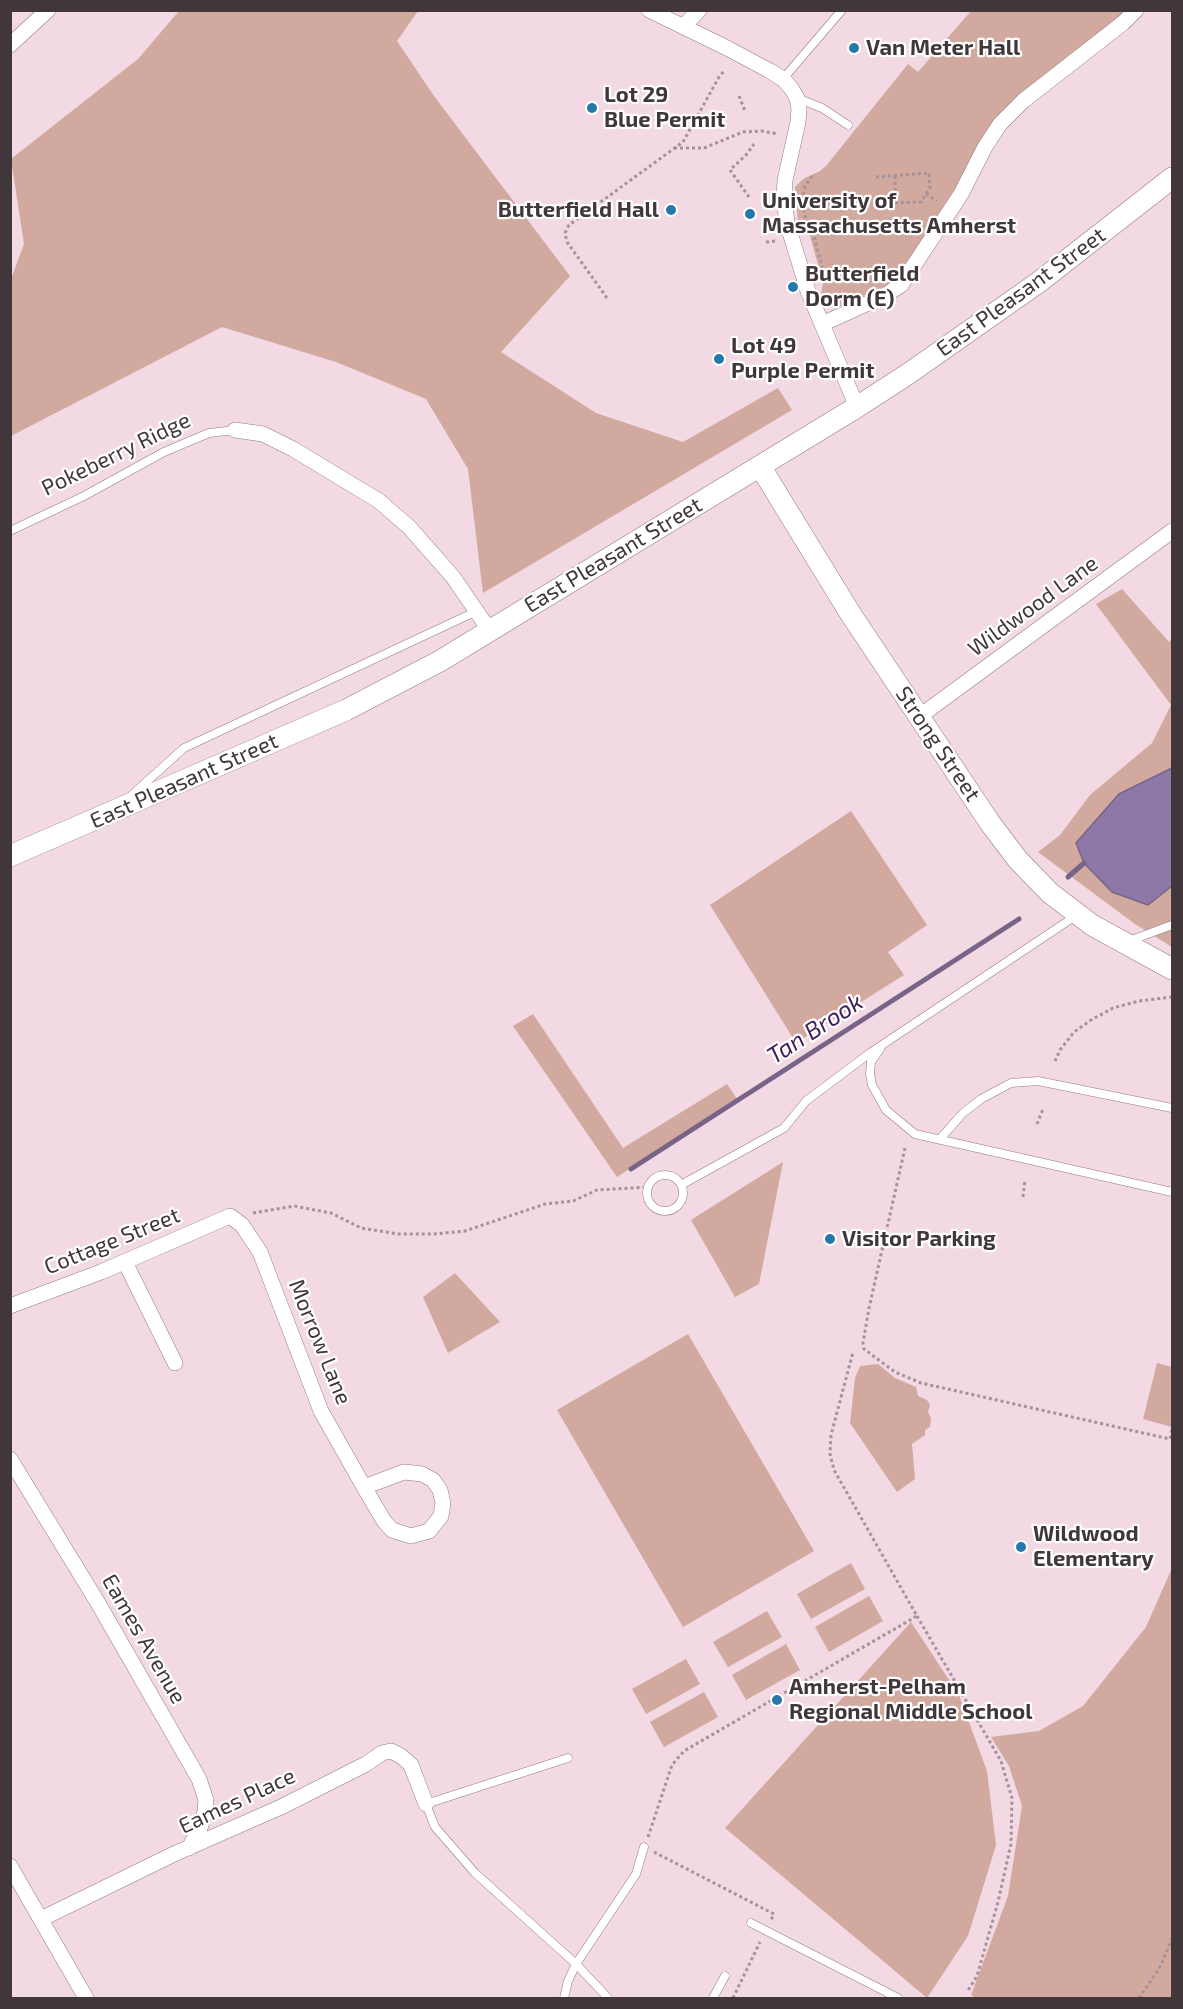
<!DOCTYPE html>
<style>
body{margin:0}
#map{position:relative;width:1183px;height:2009px;overflow:hidden;background:#f2d9e4;font-family:"Exo 2",sans-serif}
canvas{display:block}
.frame{position:absolute;inset:0;border:12px solid #41373b;pointer-events:none}
</style>
<div id="map">
<canvas width="1183" height="2009"></canvas>
<div class="frame"></div>
</div>
<script>
const ctx = document.querySelector('canvas').getContext('2d');
ctx.lineJoin = 'round';
function fill(path, color) { ctx.fillStyle = color; ctx.fill(path, 'evenodd'); }
const poly = rows => new Path2D(rows.map(r => 'M' + r).join(''));
function trace(path, color, width, dash) { ctx.strokeStyle = color; ctx.lineWidth = width; ctx.lineCap = dash ? 'butt' : 'round'; ctx.setLineDash(dash || []); ctx.stroke(path); }
function label(font, color, halo, rows, align = 'center') {
  ctx.font = font + ' "Exo 2",sans-serif'; ctx.lineWidth = 4.5; ctx.setLineDash([]); ctx.textBaseline = 'middle'; ctx.strokeStyle = halo; ctx.fillStyle = color; for (const [text, x, y, turn = 0] of rows) {
    ctx.save(); ctx.translate(x, y); ctx.rotate((+turn || 0) * Math.PI / 180); ctx.textAlign = isNaN(turn) ? turn : align; if (halo) ctx.strokeText(text, 0, 0); ctx.fillText(text, 0, 0); ctx.restore();
  }
}
const green = poly([
 [179,11,418,11,397,41,434,96,570,276,501,352,596,413,683,442,778,388,792,410,483,593,468,469,426,399,336,362,222,327,11,436,11,279,24,244,11,159,138,59],
 [971,11,1128,11,1016,97,981,142,958,185,896,278,885,286,841,306,835,308,827,306,822,299,821,294,823,283,810,236,802,232,798,222,795,187,803,179,820,171,826,166,908,64,918,72],
 [1122,589,1169,642,1172,638,1172,947,1135,924,1038,852,1060,835,1090,795,1152,743,1171,705,1096,604],
 [851,811,927,925,888,952,904,975,796,1043,710,905],
 [533,1014,623,1148,727,1084,737,1099,617,1177,513,1026],
 [783,1162,759,1284,735,1297,691,1220],
 [455,1273,500,1322,448,1353,423,1297],
 [688,1334,814,1551,683,1627,557,1410],
 [1157,1363,1172,1367,1172,1427,1143,1419],
 [878,1364,895,1378,916,1387,918,1396,927,1400,930,1405,928,1412,931,1418,930,1427,925,1430,925,1435,912,1444,915,1479,897,1492,850,1423,855,1378,860,1366],
 [851,1563,865,1589,811,1619,797,1594],
 [1172,1568,1172,1998,976,1998,971,1995,1008,1896,1022,1806,1009,1766,991,1737,1039,1731,1083,1706,1146,1627],
 [869,1596,883,1621,829,1652,815,1627],
 [767,1611,782,1637,728,1667,713,1642],
 [911,1622,959,1695,987,1771,996,1845,968,1936,927,1998,725,1828],
 [786,1644,800,1670,746,1700,732,1675],
 [686,1659,700,1684,646,1714,632,1689],
 [704,1692,718,1717,664,1747,650,1722]
]);
const water = poly([
 [1172,768,1172,886,1148,905,1112,892,1084,863,1076,843,1119,794,1172,768]
]);
const stream = poly([
 [1068,877,1084,863],
 [631,1169,1019,919]
]);
const path = poly([
 [739,96,745,111],
 [674,148,704,148,743,132,762,131,778,134],
 [812,176,805,186,802,202,807,225,814,237,825,277],
 [895,176,896,203],
 [876,177,929,173,930,188,921,202,892,203],
 [926,194,937,201],
 [749,197,730,170,746,155,754,144],
 [766,242,776,241],
 [607,298,567,242,565,233,569,225,683,142,719,77,724,71],
 [1055,1061,1060,1050,1074,1032,1091,1020,1113,1008,1139,1001,1172,997],
 [1037,1124,1043,1109],
 [905,1148,869,1308,863,1343,864,1349,895,1372,921,1383,1170,1439,1172,1430],
 [1023,1197,1025,1180],
 [253,1213,294,1206,331,1213,361,1228,398,1234,434,1234,465,1231,545,1204,573,1201,597,1190,649,1187],
 [917,1616,1001,1761,1012,1798,1011,1844,998,1902,977,1976,967,1992],
 [648,1837,672,1765,684,1751,917,1616,834,1470,830,1454,831,1435,853,1352],
 [654,1852,774,1914,771,1920],
 [733,1998,760,1942],
 [1139,1998,1159,1969,1172,1939]
]);
const lane = poly([
 [783,79,842,10],
 [797,98,822,108,848,125],
 [10,531,84,496,164,452,209,433,235,430],
 [133,794,184,748,477,611],
 [1129,941,1172,925],
 [880,1049,871,1062,870,1074,872,1085,886,1110,915,1134,1172,1192],
 [940,1139,963,1113,981,1099,1011,1083,1038,1081,1172,1108],
 '647 1193a18 18 0 1 1 36 0a18 18 0 1 1-36 0Z',
 [681,1185,784,1128,806,1101,870,1053,1077,915],
 [751,1923,898,1998],
 [564,1998,568,1981,576,1964,475,1873,435,1827,426,1804,568,1758],
 [608,1998,576,1964,636,1874,644,1847],
 [713,1998,725,1976]
]);
const street = poly([
 [649,10,727,48,770,71,783,79,791,88,797,98,799,109,798,122,785,180,784,198,787,223,808,291,857,407],
 [684,26,699,10],
 [10,45,48,10],
 [822,324,884,296,901,285,961,194,985,147,1000,124,1023,101,1123,23,1136,10],
 [235,430,263,434,293,449,379,501,409,527,453,577,490,631],
 [920,716,1172,531],
 [125,1262,175,1363],
 [10,1306,101,1272,230,1216,242,1225,260,1252,321,1411,364,1487,384,1521,392,1530,411,1536,429,1531,441,1516,443,1503,440,1490,433,1480,422,1474,404,1472,364,1487],
 [10,1459,98,1603,199,1779,206,1800,205,1812,200,1828,189,1848],
 [10,1866,86,1998],
 [41,1919,174,1854,281,1807,366,1764,382,1753,391,1751,401,1756,411,1765,426,1804]
]);
const secondary = poly([
 [760,466,850,613,990,823,1018,860,1050,893,1092,925,1172,969],
 [10,856,346,710,440,661,857,407,908,374,1039,282,1172,178]
]);
const markers = [
 [854,48,6,"#2579aa"],
 [592,108,6,"#2579aa"],
 [671,210,6,"#2579aa"],
 [750,214,6,"#2579aa"],
 [793,287,6,"#2579aa"],
 [719,359,6,"#2579aa"],
 [830,1239,6,"#2579aa"],
 [1021,1547,6,"#2579aa"],
 [777,1700,6,"#2579aa"]
];
const poiNames = [
 ["Van Meter Hall",866,48],
 ["Lot 29",604,95],
 ["Blue Permit",604,120],
 ["University of",762,201],
 ["Massachusetts Amherst",762,226],
 ["Butterfield Hall",659,210,"right"],
 ["Butterfield",805,274],
 ["Dorm (E)",805,299],
 ["Lot 49",731,346],
 ["Purple Permit",731,371],
 ["Visitor Parking",842,1239],
 ["Wildwood",1033,1534],
 ["Elementary",1033,1559],
 ["Amherst-Pelham",789,1687],
 ["Regional Middle School",789,1712]
];
const streetNames = [
 ["East Pleasant Street",1021,292,-36],
 ["Pokeberry Ridge",116,454,-26],
 ["East Pleasant Street",613,555,-31],
 ["Wildwood Lane",1033,606,-36],
 ["Strong Street",938,744,56],
 ["East Pleasant Street",184,781,-24],
 ["Cottage Street",112,1241,-22],
 ["Morrow Lane",320,1342,68],
 ["Eames Avenue",144,1639,60],
 ["Eames Place",237,1801,-25]
];
const waterNames = [
 ["Tan Brook",815,1029,-33]
];
fill(green, '#d1a99e');
fill(water, '#8e78a7');
trace(water, '#776487', 1.5);
trace(stream, '#776487', 5);
trace(lane, '#917a84', 9);
trace(street, '#917a84', 16);
trace(secondary, '#917a84', 22);
trace(path, '#a5929a', 3, [3, 3]);
trace(lane, '#fff', 8);
trace(street, '#fff', 15);
trace(secondary, '#fff', 21);
for (const [x, y, r, color] of markers) { const dot = new Path2D(); dot.arc(x, y, r, 0, 2 * Math.PI); ctx.fillStyle = color; ctx.fill(dot); trace(dot, '#fff', 2); }
label('bold 22px', '#41373b', '#fff', poiNames, 'left');
label('22px', '#41373b', '#fff', streetNames);
label('italic 24px', '#3d1e59', '#fff', waterNames);
</script>
